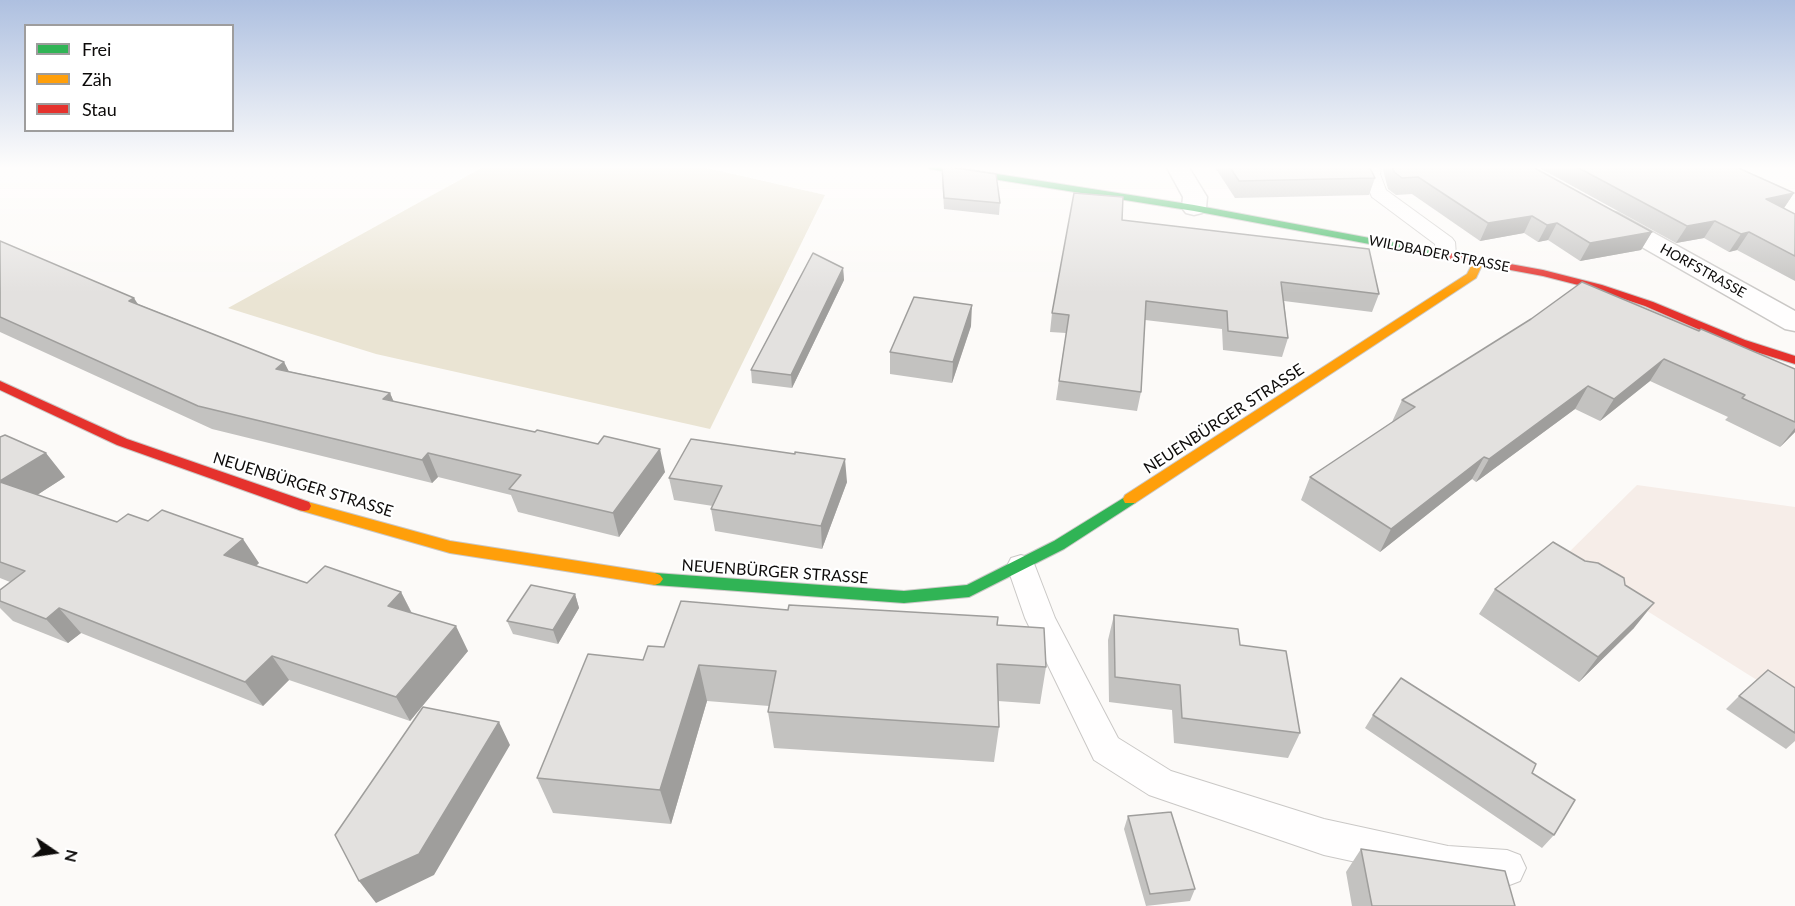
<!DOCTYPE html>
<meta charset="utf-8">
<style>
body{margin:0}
#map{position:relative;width:1795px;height:906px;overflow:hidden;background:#fcfaf8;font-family:Lato,sans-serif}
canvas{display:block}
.legend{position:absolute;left:24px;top:24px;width:210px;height:108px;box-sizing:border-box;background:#fff;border:2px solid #9e9d9d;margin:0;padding:8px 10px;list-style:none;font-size:18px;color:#0d0b0a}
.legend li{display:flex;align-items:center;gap:12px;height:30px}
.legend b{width:30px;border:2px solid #9e9d9d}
.north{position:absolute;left:24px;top:822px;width:60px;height:60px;-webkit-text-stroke:4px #fff;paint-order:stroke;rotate:103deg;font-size:16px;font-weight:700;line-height:24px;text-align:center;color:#0d0b0a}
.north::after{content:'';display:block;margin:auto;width:21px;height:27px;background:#0d0b0a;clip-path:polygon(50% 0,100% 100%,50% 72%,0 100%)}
</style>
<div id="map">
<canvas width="1795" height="906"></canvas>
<ul class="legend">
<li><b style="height:8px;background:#30b455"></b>Frei</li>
<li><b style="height:8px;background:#ff9f0a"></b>Zäh</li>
<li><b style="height:8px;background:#e5322d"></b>Stau</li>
</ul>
<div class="north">N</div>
</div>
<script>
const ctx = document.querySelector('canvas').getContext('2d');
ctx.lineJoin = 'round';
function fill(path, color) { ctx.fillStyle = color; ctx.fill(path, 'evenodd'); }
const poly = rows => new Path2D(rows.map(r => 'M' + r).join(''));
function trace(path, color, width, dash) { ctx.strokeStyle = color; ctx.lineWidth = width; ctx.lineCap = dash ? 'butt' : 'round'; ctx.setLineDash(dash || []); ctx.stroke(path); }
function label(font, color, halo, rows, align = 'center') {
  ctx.font = font + ' Lato,sans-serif'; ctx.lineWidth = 4.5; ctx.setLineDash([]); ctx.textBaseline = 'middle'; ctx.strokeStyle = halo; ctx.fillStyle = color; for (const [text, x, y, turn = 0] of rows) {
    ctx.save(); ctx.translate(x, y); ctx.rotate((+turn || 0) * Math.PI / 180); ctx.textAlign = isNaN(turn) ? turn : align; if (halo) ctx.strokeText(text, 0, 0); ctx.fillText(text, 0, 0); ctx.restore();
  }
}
const built = poly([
 [1637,485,1795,507,1795,704,1563,558]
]);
const green = poly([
 [485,166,698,166,825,195,710,429,376,354,228,308]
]);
const lane = poly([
 [1364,166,1381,166,1380,174,1386,190,1452,238,1455,242,1456,255,1453,259,1439,259,1436,255,1435,244,1372,197,1362,174,1364,166],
 [1021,555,1031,558,1035,566,1055,618,1118,738,1171,771,1324,819,1448,846,1507,850,1520,855,1526,868,1520,881,1507,886,1448,882,1324,855,1149,795,1094,760,1025,618,1007,566,1011,558,1021,555]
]);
const street = poly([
 [1166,166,1188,166,1207,197,1206,208,1202,213,1194,215,1186,213,1182,208,1183,197,1166,166],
 [1609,211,1618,213,1795,311,1795,331,1785,329,1600,223,1597,218,1600,213,1609,211]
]);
const fast = poly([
 [926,166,946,166,1194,205,1444,252,1449,255,1444,258,1194,211,930,169,926,166],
 [1130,494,1135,495,1137,499,1135,503,1064,549,969,597,904,603,655,585,650,583,647,579,650,575,655,573,904,591,967,585,1054,541,1130,494]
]);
const slow = poly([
 [1479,258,1484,261,1476,278,1135,503,1125,503,1123,499,1125,495,1467,274,1475,259,1479,258],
 [304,501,450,541,655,573,660,575,663,579,660,583,655,585,450,553,299,510,297,506,299,502,304,501]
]);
const jam = poly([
 [1444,252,1543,270,1602,285,1653,302,1745,340,1795,356,1795,364,1737,346,1645,306,1594,289,1543,276,1440,257,1440,253,1444,252],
 [0,381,127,439,309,502,311,506,309,510,304,511,299,510,117,445,0,390,0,381]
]);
const wall = poly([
 [942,166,1000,203,999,215,944,209,942,177],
 [1214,166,1369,166,1375,178,1369,195,1235,198],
 [1382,166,1531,166,1652,232,1641,250,1580,261,1548,240,1538,242,1524,233,1480,241,1412,194,1396,195,1388,189],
 [1536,166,1734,166,1794,193,1784,208,1795,214,1795,281,1737,250,1729,252,1704,238,1676,243],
 [1122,220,1379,294,1372,312,1284,301,1288,338,1282,357,1223,350,1222,329,1145,320,1141,392,1137,411,1056,400,1066,333,1050,332,1052,313],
 [0,241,138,304,284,362,288,371,390,393,393,401,665,472,619,537,518,512,511,495,438,477,432,483,212,429,0,332],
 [843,268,844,280,792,388,752,383,751,370],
 [971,326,952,383,890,374,890,352],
 [1699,331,1795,369,1795,432,1780,447,1725,420,1728,417,1650,381,1600,421,1575,409,1476,482,1472,479,1380,552,1301,500,1310,477,1392,422,1402,400],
 [0,437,65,477,37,495,117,522,259,563,256,566,307,583,401,592,412,613,468,651,410,721,289,680,263,706,81,633,68,643,13,621,0,608,0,590,10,582,0,578],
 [795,454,847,482,822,549,715,531,711,509,713,506,674,500,669,478],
 [1625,585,1634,628,1579,682,1479,614,1495,589],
 [575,594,579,608,558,644,513,634,507,621],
 [788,610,997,625,1046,667,1040,704,998,701,999,727,994,762,774,748,768,712,769,706,707,701,671,824,553,813,537,778,643,660,664,647],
 [1114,615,1240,645,1300,733,1288,758,1174,743,1172,710,1109,702,1108,640],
 [1795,688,1795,741,1786,749,1726,709,1739,696],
 [1373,715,1554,835,1542,848,1365,728],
 [1128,816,1195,889,1190,901,1146,906,1124,829],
 [1361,849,1515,906,1352,906,1346,872]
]);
const shadedWall = poly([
 [1794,193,1782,211,1766,199],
 [1532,216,1524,233,1480,241,1488,223],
 [1715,221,1704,238,1676,243,1687,226],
 [1557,223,1548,240,1538,242,1547,225],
 [1652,232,1641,250,1580,261,1590,243],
 [1749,232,1737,250,1729,252,1741,234],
 [843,268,844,280,792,388,791,375],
 [134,298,148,320,129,301],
 [972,305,971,326,952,383,953,362],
 [1664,359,1650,381,1600,421,1614,399],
 [284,362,296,385,276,369],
 [1588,386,1575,409,1476,482,1489,459],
 [390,393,400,416,383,399],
 [1795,428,1795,432,1780,447],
 [660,449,665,472,619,537,613,513],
 [46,453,65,477,20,506,0,483,0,481],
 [428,453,438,477,432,483,422,460],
 [1484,457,1472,479,1380,552,1391,529],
 [845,459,847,482,822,549,821,526],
 [243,539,259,563,241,579,224,555],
 [401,592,413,616,388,606],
 [575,594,579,608,558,644,553,630],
 [1654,603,1634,628,1579,682,1598,657],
 [59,608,81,633,68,643,46,619],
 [456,626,468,651,410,721,396,697],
 [272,656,289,680,263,706,245,682],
 [699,665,707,701,671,824,660,790],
 [499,722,510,745,434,875,376,903,359,881]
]);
const building = poly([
 [942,166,996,174,1000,203,944,198,942,166],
 [1229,166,1369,166,1375,178,1239,181,1229,166],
 [1392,166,1531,166,1652,232,1590,243,1557,223,1547,225,1532,216,1488,223,1418,177,1402,178,1394,172,1392,166],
 [1575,166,1734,166,1794,193,1766,199,1795,214,1795,256,1749,232,1741,234,1715,221,1687,226,1575,166],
 [1074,193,1123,197,1122,220,1369,249,1379,294,1281,282,1288,338,1228,331,1227,311,1146,301,1141,392,1059,381,1069,315,1052,313,1074,193],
 [0,241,134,298,129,301,284,362,276,369,390,393,383,399,535,432,537,430,598,444,604,436,660,449,613,513,509,489,521,475,428,453,422,460,198,406,0,317,0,241],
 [813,253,843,268,791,375,751,370,813,253],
 [1582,282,1699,331,1701,329,1795,369,1795,422,1742,398,1745,395,1664,359,1614,399,1588,386,1489,459,1484,457,1391,529,1310,477,1415,407,1402,400,1531,319,1582,282],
 [914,297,972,305,953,362,890,352,914,297],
 [5,435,46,453,0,481,0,437,5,435],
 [691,439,795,454,795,452,845,459,821,526,711,509,722,486,669,478,691,439],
 [0,482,117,522,128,514,148,521,162,510,243,539,224,555,307,583,325,566,401,592,388,606,456,626,396,697,272,656,245,682,59,608,46,619,0,601,0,590,25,571,0,562,0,482],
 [1553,542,1585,561,1598,563,1624,578,1625,585,1654,603,1598,657,1495,589,1553,542],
 [531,585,575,594,553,630,507,621,531,585],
 [681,601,788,610,789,605,998,617,997,625,1044,628,1046,667,997,664,999,727,768,712,776,671,699,665,660,790,537,778,588,654,643,660,648,646,664,647,681,601],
 [1114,615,1238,629,1240,645,1286,651,1300,733,1182,718,1180,685,1115,677,1114,615],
 [1768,670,1795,688,1795,733,1739,696,1768,670],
 [1401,678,1536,764,1532,773,1575,800,1554,835,1373,715,1401,678],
 [423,707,499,722,419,854,359,881,335,835,423,707],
 [1171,812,1195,889,1150,894,1128,816,1171,812],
 [1361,849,1505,871,1515,906,1372,906,1361,849]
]);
const farStreetnames = [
 ["WILDBADER STRASSE",1439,254,11],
 ["HORFSTRASSE",1703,271,29]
];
const streetNames = [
 ["NEUENBÜRGER STRASSE",1224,419,-33],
 ["NEUENBÜRGER STRASSE",303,485,17],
 ["NEUENBÜRGER STRASSE",775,572,4]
];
fill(built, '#f6ede8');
fill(green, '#eae4d3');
trace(lane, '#cac8c6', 2);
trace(street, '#cac8c6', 3);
trace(fast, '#cac8c6', 2);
trace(slow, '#cac8c6', 2);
trace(jam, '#cac8c6', 2);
fill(lane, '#fffefe');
fill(street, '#fffefe');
fill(fast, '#30b455');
fill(slow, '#ff9f0a');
fill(jam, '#e5322d');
fill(wall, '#c3c2c0');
fill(shadedWall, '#9f9e9c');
fill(building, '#e3e1df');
trace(building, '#9f9e9c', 1.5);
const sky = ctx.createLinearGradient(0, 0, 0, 293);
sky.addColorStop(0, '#aec0e0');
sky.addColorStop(0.57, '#fefdfc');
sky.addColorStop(1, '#fefdfc00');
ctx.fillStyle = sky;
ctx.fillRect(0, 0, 1795, 293);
label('14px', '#0d0b0a', '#fff', farStreetnames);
label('16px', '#0d0b0a', '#fff', streetNames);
</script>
